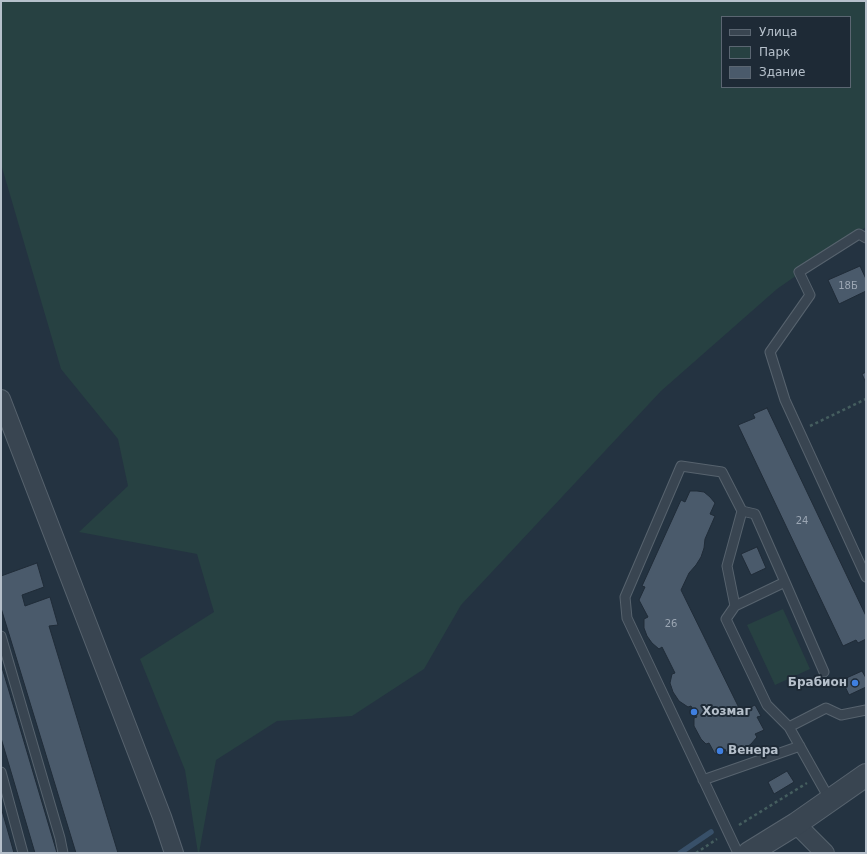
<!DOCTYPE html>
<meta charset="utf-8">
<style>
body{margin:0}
#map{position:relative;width:867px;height:854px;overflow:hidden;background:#243341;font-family:"DejaVu Sans",sans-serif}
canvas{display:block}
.frame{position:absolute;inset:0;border:2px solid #b6c0cb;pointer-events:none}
.legend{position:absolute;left:721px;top:16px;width:130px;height:72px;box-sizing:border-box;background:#1e2a36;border:1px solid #5b6672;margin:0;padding:5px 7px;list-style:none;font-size:12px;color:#b6c0cb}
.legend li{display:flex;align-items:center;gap:8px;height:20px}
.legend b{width:20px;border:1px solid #5b6672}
</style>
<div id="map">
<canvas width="867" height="854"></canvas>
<div class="frame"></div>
<ul class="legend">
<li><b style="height:5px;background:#394551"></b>Улица</li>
<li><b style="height:11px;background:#274142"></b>Парк</li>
<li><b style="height:11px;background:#4a5a6b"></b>Здание</li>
</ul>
</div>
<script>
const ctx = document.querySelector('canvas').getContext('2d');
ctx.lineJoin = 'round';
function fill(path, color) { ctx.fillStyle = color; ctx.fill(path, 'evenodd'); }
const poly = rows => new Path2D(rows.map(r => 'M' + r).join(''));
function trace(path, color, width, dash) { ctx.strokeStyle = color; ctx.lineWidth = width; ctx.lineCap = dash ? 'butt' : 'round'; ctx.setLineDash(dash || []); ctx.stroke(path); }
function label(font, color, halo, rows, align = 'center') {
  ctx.font = font + ' "DejaVu Sans",sans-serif'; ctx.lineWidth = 4; ctx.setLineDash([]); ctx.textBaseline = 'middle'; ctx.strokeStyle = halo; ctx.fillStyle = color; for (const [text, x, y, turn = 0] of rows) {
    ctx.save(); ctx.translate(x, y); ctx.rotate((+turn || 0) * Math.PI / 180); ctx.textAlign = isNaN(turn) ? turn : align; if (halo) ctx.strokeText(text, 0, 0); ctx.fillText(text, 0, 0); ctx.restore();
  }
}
const green = poly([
 [1,1,866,1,866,227,777,289,661,391,461,605,424,669,352,716,277,721,216,760,199,853,198,853,185,770,140,659,214,612,197,554,79,532,128,486,118,439,61,369,1,164],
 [722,17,850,17,850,87,722,87],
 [783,609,810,669,775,685,747,625]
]);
const stream = poly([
 [680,853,711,832]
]);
const building = poly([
 [860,266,866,279,866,291,839,304,828,280,860,266],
 [866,372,866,383,862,374,866,372],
 [767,408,866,616,866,639,858,643,856,640,843,646,738,425,755,418,753,414,767,408],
 [690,491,697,491,704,492,710,497,715,503,710,514,715,516,705,539,704,548,701,557,696,565,689,573,681,590,741,712,755,705,761,716,757,717,764,730,755,734,757,737,751,744,743,750,735,753,726,752,725,749,715,754,709,743,706,744,701,739,694,726,694,718,697,717,691,706,688,707,679,701,673,692,670,683,672,674,675,673,662,647,659,649,652,643,647,636,644,628,644,619,648,617,639,600,645,587,642,586,681,500,685,502,690,491],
 [757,547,766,568,751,575,741,554,757,547],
 [37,563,44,587,22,595,25,606,50,597,58,625,49,626,118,853,76,853,1,608,1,576,37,563],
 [1,664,57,853,35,853,1,738,1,664],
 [862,671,866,678,866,687,849,695,842,680,862,671],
 [787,771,794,782,774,794,768,782,787,771],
 [1,807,14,853,1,853,1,807]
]);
const path = poly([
 [810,426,866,399],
 [739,825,807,783],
 [696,853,717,839]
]);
const service = poly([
 [866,238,859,234,799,272,810,295,770,352,785,400,866,577],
 [785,582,824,672],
 [735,606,727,566,742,511,755,514,785,582,735,606,726,619,767,705,789,727],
 [1,636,60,838,63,853],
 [1,772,23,853],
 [703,780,800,746],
 [830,800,789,727,826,708,841,715,866,710],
 [738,853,627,618,625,597,681,466,722,472,742,511]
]);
const minor = poly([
 [1,399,162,817,174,853],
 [796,824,825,853]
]);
const tertiary = poly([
 [749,853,796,824,866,775]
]);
const markers = [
 [855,683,4,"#3f7fe0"],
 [694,712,4,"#3f7fe0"],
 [720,751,4,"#3f7fe0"]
];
const numberNames = [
 ["18Б",848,286],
 ["24",802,521],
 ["26",671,624]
];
const poiNames = [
 ["Брабион",847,683,"right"],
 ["Хозмаг",702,712],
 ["Венера",728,751]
];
fill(green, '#274142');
trace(stream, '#385069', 5.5);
fill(building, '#4a5a6b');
trace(building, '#202c38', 1);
trace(service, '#57636e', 11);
trace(minor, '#57636e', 20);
trace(tertiary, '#57636e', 24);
trace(path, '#455e5f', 2.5, [3, 3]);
trace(service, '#394551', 9);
trace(minor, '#394551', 18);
trace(tertiary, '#394551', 22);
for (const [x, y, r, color] of markers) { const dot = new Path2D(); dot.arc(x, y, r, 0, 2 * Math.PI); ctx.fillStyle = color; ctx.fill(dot); trace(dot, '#1e2a36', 1.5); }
label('10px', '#9ba6b3', null, numberNames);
label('bold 12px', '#b6c0cb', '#1e2a36', poiNames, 'left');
</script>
